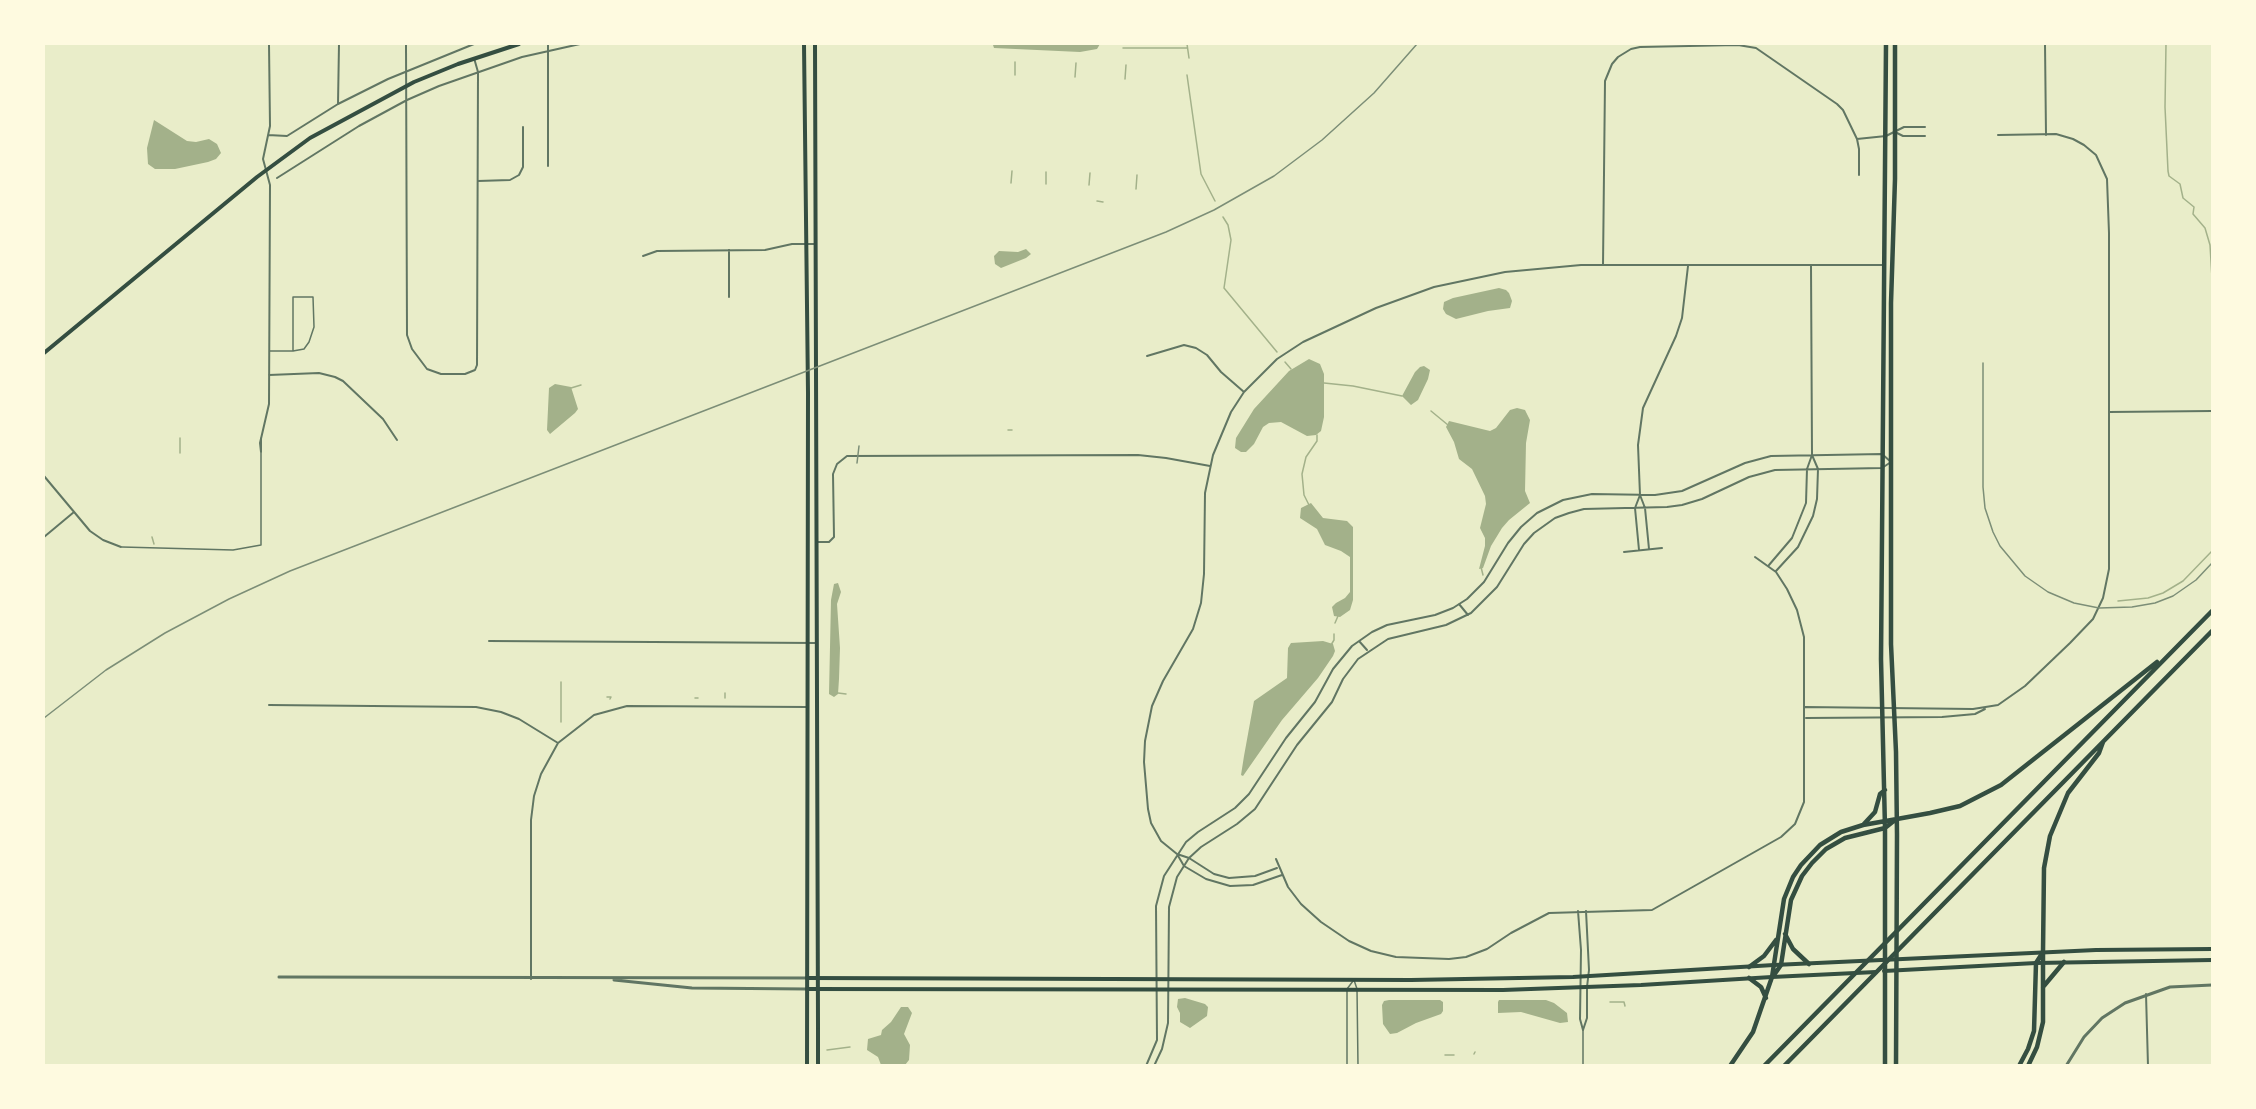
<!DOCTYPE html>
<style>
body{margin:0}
#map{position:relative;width:2256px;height:1109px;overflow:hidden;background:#e9edc9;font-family:Raleway,sans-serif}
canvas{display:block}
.frame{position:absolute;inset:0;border:45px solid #fefae0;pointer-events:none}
</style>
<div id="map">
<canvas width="2256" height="1109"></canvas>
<div class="frame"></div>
</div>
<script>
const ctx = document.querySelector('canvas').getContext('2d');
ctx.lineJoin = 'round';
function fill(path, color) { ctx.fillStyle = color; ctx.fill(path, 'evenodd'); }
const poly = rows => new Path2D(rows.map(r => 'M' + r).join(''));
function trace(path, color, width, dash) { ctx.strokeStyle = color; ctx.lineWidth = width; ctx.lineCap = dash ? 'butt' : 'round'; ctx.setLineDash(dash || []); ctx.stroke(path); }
const water = poly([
 [997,44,1100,44,1097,49,1080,52,994,48,993,45],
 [154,120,187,141,196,142,209,139,217,144,221,153,216,159,208,162,175,169,155,169,148,164,147,148],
 [1026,249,1031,254,1026,258,1001,268,995,264,994,256,999,251,1018,252],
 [1499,288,1506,290,1509,293,1512,301,1510,308,1488,311,1456,319,1446,314,1443,309,1444,302,1453,298],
 [1309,359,1320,364,1324,374,1324,417,1321,431,1316,435,1307,436,1281,422,1269,423,1263,427,1254,444,1246,452,1241,452,1235,448,1236,438,1254,409,1289,371],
 [1424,366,1430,370,1428,379,1418,400,1411,405,1402,396,1415,372,1420,367],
 [555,384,571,387,578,409,575,413,550,434,547,430,549,388],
 [1517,408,1525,410,1530,420,1526,443,1525,491,1530,503,1509,520,1502,528,1491,546,1483,568,1479,569,1485,546,1485,538,1480,528,1486,504,1485,496,1472,469,1459,459,1454,442,1446,427,1449,421,1490,431,1496,428,1510,410],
 [1311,503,1323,518,1347,521,1353,527,1353,600,1350,610,1340,617,1334,616,1332,607,1336,603,1345,598,1350,592,1350,557,1341,551,1325,545,1317,529,1300,518,1301,508],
 [838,583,841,592,837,604,840,648,839,679,838,694,834,697,829,694,831,600,834,584],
 [1323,641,1333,644,1335,651,1333,656,1318,678,1282,720,1243,776,1241,775,1244,756,1254,701,1287,678,1288,648,1291,643],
 [1185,998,1205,1004,1208,1007,1207,1016,1190,1028,1180,1022,1180,1013,1177,1007,1178,999],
 [1389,1000,1440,1000,1443,1002,1443,1011,1441,1014,1416,1023,1397,1033,1390,1034,1383,1024,1382,1005,1384,1001],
 [1499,1000,1546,1000,1554,1003,1567,1013,1568,1022,1560,1023,1521,1012,1498,1013,1498,1002],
 [901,1007,908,1007,912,1013,904,1034,910,1045,909,1060,905,1065,881,1065,878,1057,867,1050,868,1039,881,1035,882,1030,891,1022]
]);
const stream = poly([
 [1187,44,1189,58],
 [2166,44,2165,107,2168,171,2169,176,2180,184,2183,198,2194,207,2193,214,2205,228,2210,245,2212,278],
 [1123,48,1187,48],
 [1015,75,1015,62],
 [1187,75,1201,174,1215,201],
 [1075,77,1076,63],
 [1125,79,1126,65],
 [1011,183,1012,171],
 [1046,184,1046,172],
 [1089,185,1090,173],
 [1136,189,1137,175],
 [1097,201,1103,202],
 [1223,217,1228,225,1231,240,1224,288,1277,352],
 [2212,284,2212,290],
 [1285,362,1291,369],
 [1324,383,1353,386,1402,396],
 [571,388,581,385],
 [1431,411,1448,425],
 [1008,430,1012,430],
 [180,438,180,453],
 [1309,505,1304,495,1302,474,1306,457,1317,441,1317,435],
 [152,537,154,544],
 [1481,567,1483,575],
 [2118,601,2148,598,2163,593,2183,581,2212,551],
 [1335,623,1338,616],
 [1331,645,1334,640,1334,634],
 [561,682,561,722],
 [725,693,725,698],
 [838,693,846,694],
 [607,697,611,697,610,699],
 [695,698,698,698],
 [1610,1002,1624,1002,1625,1006],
 [827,1050,850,1047],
 [1474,1054,1475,1052],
 [1445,1055,1454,1055]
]);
const service = poly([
 [270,351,293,351,304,349,309,342,314,327,313,297,293,297,293,351],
 [122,547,233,550,261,545,261,453],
 [1354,980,1357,989,1358,1066],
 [1347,1066,1347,989,1353,981],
 [1583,1066,1583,1030]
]);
const minor = poly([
 [406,44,407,335,412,349,427,369,441,374,465,374,475,370,477,365,478,72,474,58],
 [548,44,548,166],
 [2045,44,2046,135],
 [338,104,339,44],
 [1895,132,1903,136,1925,136],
 [268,135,287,136,338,104,388,79,474,44],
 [1857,139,1886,136,1904,127,1925,127],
 [277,178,359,126,407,100,439,86,522,57,580,44],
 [478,181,510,180,519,175,523,167,523,127],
 [643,256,657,251,765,250,792,244,816,244],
 [1603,265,1605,81,1612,64,1618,57,1631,49,1640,47,1738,45,1756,48,1837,104,1843,110,1857,139,1859,149,1859,175],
 [729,297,729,250],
 [1147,356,1184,345,1196,348,1207,355,1221,372,1244,392],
 [269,375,319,373,335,377,343,381,383,419,397,440],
 [2109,412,2212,411],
 [261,452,260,443,269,404,270,185,263,159,270,126,269,44],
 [261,452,261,438],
 [44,476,90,531,103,540,121,547],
 [1640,495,1645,508,1649,549],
 [44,537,74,512],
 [818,542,829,542,834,537,833,474,837,464,847,456,1138,455,1166,458,1210,466],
 [1639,550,1635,508,1640,495,1638,445,1643,408,1676,336,1682,318,1688,266],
 [1624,552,1662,548],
 [1769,565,1792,538,1806,503,1807,469,1812,455,1811,266],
 [1776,571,1798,547,1813,516,1817,499,1818,469,1812,455],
 [1459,604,1468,615],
 [489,641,817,643],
 [1359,641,1367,650],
 [269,705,476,707,501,712,519,719,558,743],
 [1805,707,1973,709,1998,705,2025,686,2070,643,2093,619,2103,598,2109,569,2109,233,2107,179,2096,155,2084,145,2073,139,2056,134,1998,135],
 [1806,718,1942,717,1975,714,1985,709],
 [1177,854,1189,858,1214,874,1229,878,1255,876,1277,868],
 [1276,859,1288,887,1301,904,1321,922,1349,941,1371,951,1396,957,1449,959,1466,957,1487,949,1511,933,1549,913,1652,910,1781,837,1795,824,1804,802,1804,637,1797,610,1787,589,1776,572,1755,557],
 [1282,875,1253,885,1230,886,1206,879,1184,866,1177,854,1161,841,1151,823,1148,809,1144,762,1145,741,1152,706,1163,681,1193,629,1201,603,1204,574,1205,493,1213,455,1231,412,1244,392,1277,359,1303,342,1376,308,1434,287,1505,272,1581,265,1883,265],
 [1578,911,1581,950,1580,1019,1583,1030],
 [531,979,531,820,534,796,541,774,558,743,594,715,627,706,807,707],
 [2146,994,2148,1066],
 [1583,1030,1587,1018,1587,987,1589,970,1586,911],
 [1146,1066,1157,1040,1156,906,1164,876,1186,842,1198,832,1235,808,1249,794,1286,738,1315,702,1333,669,1352,646,1372,632,1387,625,1435,615,1453,608,1467,599,1484,582,1508,543,1521,527,1537,513,1563,500,1592,494,1655,495,1682,491,1745,463,1771,456,1882,454,1891,462,1882,468,1775,470,1749,477,1702,499,1682,505,1667,507,1584,509,1569,513,1555,518,1534,533,1524,544,1497,587,1471,613,1446,625,1388,639,1358,659,1343,679,1332,702,1297,745,1255,809,1237,824,1201,847,1189,858,1177,877,1169,907,1168,1023,1162,1049,1154,1066]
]);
const tertiary = poly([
 [279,977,807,978],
 [614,980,692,988,807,989],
 [2066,1066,2084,1037,2102,1018,2125,1003,2170,987,2212,985]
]);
const secondary = poly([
 [44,353,257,177,310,138,414,82,458,64,519,44],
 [807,978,1411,980,1573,977,1774,965],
 [807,989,1503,990,1641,985,1772,977],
 [818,1052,818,1027]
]);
const primary = poly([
 [804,44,808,393,807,1066],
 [815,44,818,1027],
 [1774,965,2096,950,2212,949],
 [1884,971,2036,963,2212,960],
 [1772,977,1876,972],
 [818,1066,818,1052]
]);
const trunk = poly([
 [1895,44,1895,179,1891,303,1891,644,1896,752,1897,835,1896,1066],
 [1863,825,1875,812,1880,794,1885,790],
 [1785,934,1793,949,1809,964],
 [1749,967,1764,956,1776,940],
 [1774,975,1781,965,1791,900,1802,876,1812,863,1826,849,1845,838,1885,828,1895,820],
 [1772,977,1784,899,1793,877,1801,865,1820,845,1841,832,1863,825,1897,819],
 [2043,987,2064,962],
 [1885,1066,1885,828,1881,659,1886,44],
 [2019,1066,2028,1049,2034,1031,2036,963,2043,952],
 [2028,1066,2037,1047,2043,1022,2043,954]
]);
const motorway = poly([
 [1897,819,1930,813,1960,806,2001,785,2157,662],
 [2043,952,2044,868,2050,836,2068,793,2099,753,2103,742],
 [1749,978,1761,987,1766,998],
 [1730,1066,1753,1032,1772,977],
 [1764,1066,2212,611],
 [1784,1066,2212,631]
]);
const rail = poly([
 [1983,363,1983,487,1985,508,1993,532,2000,546,2025,576,2048,592,2074,603,2099,608,2132,607,2155,603,2173,596,2196,580,2212,563],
 [857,463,859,446],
 [44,718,106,670,165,633,229,599,290,571,1166,232,1214,210,1274,176,1322,140,1374,93,1417,44]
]);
fill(water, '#a3b18a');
trace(stream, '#a3b18a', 1.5);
trace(service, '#617663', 1.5);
trace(minor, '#617663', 2);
trace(tertiary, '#617663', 3);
trace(secondary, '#344e41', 4);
trace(primary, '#344e41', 4);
trace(trunk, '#344e41', 4.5);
trace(motorway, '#344e41', 4.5);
trace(rail, '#7c8e77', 1.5);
</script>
